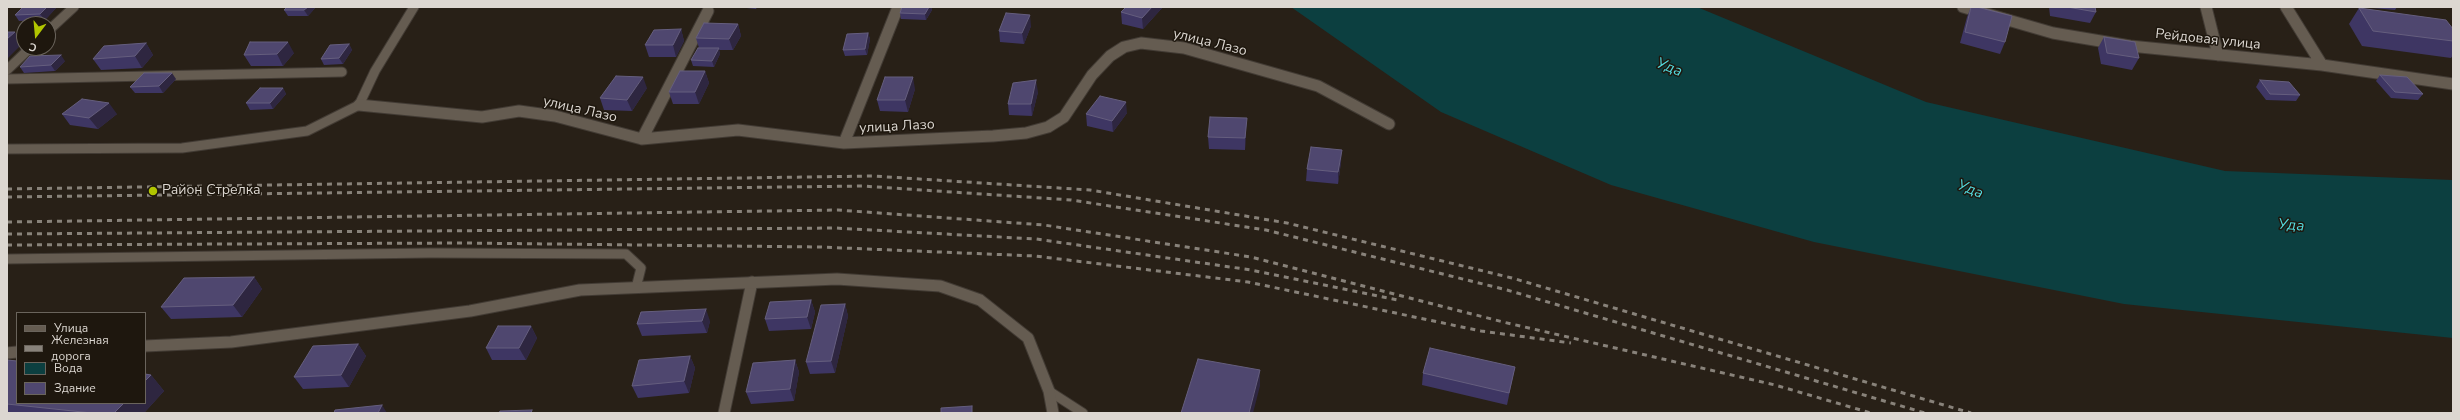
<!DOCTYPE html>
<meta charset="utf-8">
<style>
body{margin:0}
#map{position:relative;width:2460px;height:420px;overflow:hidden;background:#282017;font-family:"Nunito Sans",sans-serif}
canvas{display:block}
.frame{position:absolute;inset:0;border:8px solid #dcd7d1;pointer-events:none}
.legend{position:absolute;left:16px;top:312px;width:130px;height:92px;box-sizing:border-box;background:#1e170e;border:1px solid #6a645c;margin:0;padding:5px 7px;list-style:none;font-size:12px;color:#dcd7d1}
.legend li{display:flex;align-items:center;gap:8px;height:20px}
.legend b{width:20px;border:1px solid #6a645c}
.north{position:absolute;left:16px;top:16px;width:40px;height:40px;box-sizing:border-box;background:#1e170e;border:1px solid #6a645c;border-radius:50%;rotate:196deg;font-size:11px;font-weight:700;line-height:16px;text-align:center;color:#dcd7d1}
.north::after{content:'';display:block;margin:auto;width:14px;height:18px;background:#b1c500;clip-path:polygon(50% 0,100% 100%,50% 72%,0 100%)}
</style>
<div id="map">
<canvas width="2460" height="420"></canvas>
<div class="frame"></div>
<ul class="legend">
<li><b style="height:5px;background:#655c51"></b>Улица</li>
<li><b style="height:5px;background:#88827a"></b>Железная дорога</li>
<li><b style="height:11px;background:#0c3f40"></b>Вода</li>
<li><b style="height:11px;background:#4f476f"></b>Здание</li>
</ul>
<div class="north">С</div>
</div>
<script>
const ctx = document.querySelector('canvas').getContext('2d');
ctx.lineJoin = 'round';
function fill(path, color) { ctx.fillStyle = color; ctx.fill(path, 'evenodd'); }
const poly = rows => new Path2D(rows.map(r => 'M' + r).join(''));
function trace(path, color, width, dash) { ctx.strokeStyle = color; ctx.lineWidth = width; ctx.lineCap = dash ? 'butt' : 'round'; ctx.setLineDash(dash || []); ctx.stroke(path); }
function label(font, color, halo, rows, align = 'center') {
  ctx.font = font + ' "Nunito Sans",sans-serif'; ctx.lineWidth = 3; ctx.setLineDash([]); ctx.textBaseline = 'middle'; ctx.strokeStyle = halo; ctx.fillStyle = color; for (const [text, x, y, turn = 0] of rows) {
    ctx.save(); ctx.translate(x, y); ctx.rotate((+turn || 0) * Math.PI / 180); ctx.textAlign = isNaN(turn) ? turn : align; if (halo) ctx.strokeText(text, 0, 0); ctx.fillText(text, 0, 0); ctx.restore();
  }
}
const water = poly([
 [1291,7,1697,7,1926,102,2225,171,2453,180,2453,338,2124,304,1814,242,1611,185,1441,112]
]);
const service = poly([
 [48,31,74,7],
 [7,70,30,48],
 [7,79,342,72],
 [7,149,182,148,307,131,359,105,375,71,414,7],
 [7,259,430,253,626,254,641,268,636,288],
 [1049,391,1083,413]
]);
const minor = poly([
 [1963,7,2053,33,2130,46,2322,65,2453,84],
 [2206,7,2218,55],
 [2286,7,2322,65],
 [359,105,482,117,519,111,555,116,642,139,738,130,844,143,993,136,1026,133,1048,127,1064,117,1092,75,1110,56,1124,47,1141,43,1184,48,1318,86,1389,124],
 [642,139,708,11],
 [844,143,898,7],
 [724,413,752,282]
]);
const tertiary = poly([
 [145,346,231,342,470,311,580,290,837,279,940,286,980,300,1028,338,1049,391,1053,413],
 [7,353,17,352]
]);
const rail = poly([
 [7,189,873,176,1090,190,1287,223,1512,278,1971,413],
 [7,197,862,186,1071,200,1266,230,1507,290,1925,413],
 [7,222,838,210,1044,225,1251,257,1503,322,1775,385,1871,413],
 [7,234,835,228,1036,239,1251,270,1398,300],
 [7,245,462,243,820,247,1035,256,1248,282,1481,331,1571,343]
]);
const wall = poly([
 [57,7,45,20,19,21,15,15],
 [316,7,308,16,288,16,284,10],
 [737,7,757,7,756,9],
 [902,7,931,7,932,10,926,20,901,19,900,13],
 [1971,7,2005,42,2000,54,1960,43,1967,17],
 [2049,7,2095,7,2096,12,2090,23,2050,16],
 [2362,7,2397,7,2395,10],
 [1162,8,1143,29,1122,24,1121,12],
 [2359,8,2453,29,2453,55,2451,58,2362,46,2349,24],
 [738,24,741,36,733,50,719,50,720,54,714,67,693,66,691,60,699,48,696,38],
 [1031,26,1024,44,1000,42,999,31],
 [681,29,684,41,676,57,649,57,645,45],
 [868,33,870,39,867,55,845,56,843,50],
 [2104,37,2139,58,2132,70,2101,64,2098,48],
 [146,43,153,55,142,68,101,70,93,59],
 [349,44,352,50,343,64,324,65,321,59],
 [294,53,283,66,251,66,244,55],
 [65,61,55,71,24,73,20,67],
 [705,71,709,83,699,104,673,104,669,92],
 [2380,75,2423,94,2418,100,2391,98,2376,81],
 [176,79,163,93,135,93,130,87],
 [2260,80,2300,95,2296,101,2266,100,2256,87],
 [283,88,286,94,273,109,250,110,246,103],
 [647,88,632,111,604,110,600,98],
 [915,89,908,112,880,111,877,100],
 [1038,92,1032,116,1009,115,1008,104],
 [1127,113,1113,132,1087,126,1086,114],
 [62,114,117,114,98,129,70,125],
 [1246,130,1245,150,1209,149,1208,137],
 [1341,162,1338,184,1306,181,1307,169],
 [254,277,262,289,242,317,171,319,161,307],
 [811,300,815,312,811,329,769,331,765,319],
 [845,304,848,316,835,373,810,374,806,362],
 [641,312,710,321,707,333,642,336,637,324],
 [531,326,537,338,526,360,492,360,486,348],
 [358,344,366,356,349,387,303,389,294,377],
 [690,356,695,368,689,393,638,398,632,386],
 [7,360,151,375,164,391,144,413,7,413],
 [795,360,799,372,794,401,751,404,746,392],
 [1515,367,1507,405,1422,385,1423,373]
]);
const shadedWall = poly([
 [47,7,57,7,45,20,40,14],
 [308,7,316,7,308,16,304,10],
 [929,7,931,7,932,10,926,20,925,14],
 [1152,7,1162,7,1162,8,1143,29,1142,18],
 [1030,15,1031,26,1024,44,1022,33],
 [738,24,741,36,733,50,729,39],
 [681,29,684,41,676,57,673,45],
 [15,32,23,43,7,59,7,39],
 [868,33,870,39,867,55,865,49],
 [288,42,294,53,283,66,277,54],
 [146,43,153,55,142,68,135,56],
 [349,44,352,50,343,64,339,58],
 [719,48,720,54,714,67,712,61],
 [61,55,65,61,55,71,51,65],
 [705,71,709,83,699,104,695,92],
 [172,73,176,79,163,93,159,86],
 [643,77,647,88,632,111,627,100],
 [913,77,915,89,908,112,905,100],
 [1036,80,1038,92,1032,116,1031,104],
 [283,88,286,94,273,109,270,103],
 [1126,102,1127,113,1113,132,1112,121],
 [109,103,117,114,98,129,89,118],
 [1247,118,1246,130,1245,150,1245,138],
 [1342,150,1341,162,1338,184,1338,172],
 [254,277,262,289,242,317,233,305],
 [811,300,815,312,811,329,807,317],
 [845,304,848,316,835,373,831,361],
 [706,309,710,321,707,333,702,321],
 [531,326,537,338,526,360,519,348],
 [358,344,366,356,349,387,341,375],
 [690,356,695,368,689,393,684,381],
 [795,360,799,372,794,401,790,389],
 [1260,370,1260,386,1253,413,1249,413],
 [151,375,164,391,144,413,114,413,124,403,145,403,145,381],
 [382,405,387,413,378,413]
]);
const building = poly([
 [23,7,47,7,40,14,15,15,23,7],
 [287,7,308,7,304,10,284,10,287,7],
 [902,7,929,7,925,14,900,13,902,7],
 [1126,7,1152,7,1142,18,1121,12,1126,7],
 [1971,7,1977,7,2012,16,2005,42,1965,32,1971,7],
 [2067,7,2095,7,2096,12,2067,7],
 [2359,8,2446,20,2453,29,2453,41,2373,31,2359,8],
 [1006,13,1030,15,1022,33,999,31,1006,13],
 [704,23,738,24,729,39,696,38,704,23],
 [681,29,673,45,645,45,654,30,681,29],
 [7,32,15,32,7,39,7,32],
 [868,33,865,49,843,50,847,34,868,33],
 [2104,37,2135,42,2139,58,2107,53,2104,37],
 [250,42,288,42,277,54,244,55,250,42],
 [146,43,135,56,93,59,104,46,146,43],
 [349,44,339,58,321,59,330,45,349,44],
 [698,48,719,48,712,61,691,60,698,48],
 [61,55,51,65,20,67,30,56,61,55],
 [680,71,705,71,695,92,669,92,680,71],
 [144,73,172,73,159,86,130,87,144,73],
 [2380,75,2407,77,2423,94,2395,92,2380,75],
 [616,76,643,77,627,100,600,98,616,76],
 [885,77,913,77,905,100,877,100,885,77],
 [1036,80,1031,104,1008,104,1013,83,1036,80],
 [2260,80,2289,82,2300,95,2270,94,2260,80],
 [260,88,283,88,270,103,246,103,260,88],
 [1100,96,1126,102,1112,121,1086,114,1100,96],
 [82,99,109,103,89,118,62,114,82,99],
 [1210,117,1247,118,1245,138,1208,137,1210,117],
 [1311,147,1342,150,1338,172,1307,169,1311,147],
 [254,277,233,305,161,307,184,278,254,277],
 [811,300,807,317,765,319,770,302,811,300],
 [845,304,831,361,806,362,821,305,845,304],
 [706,309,702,321,637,324,641,312,706,309],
 [498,326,531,326,519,348,486,348,498,326],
 [358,344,341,375,294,377,313,346,358,344],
 [1430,348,1515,367,1509,393,1423,373,1430,348],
 [690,356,684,381,632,386,639,360,690,356],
 [1198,359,1260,370,1249,413,1181,413,1198,359],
 [7,360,17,361,17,403,124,403,114,413,92,413,7,404,7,360],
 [795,360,790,389,746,392,753,363,795,360],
 [145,374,151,375,145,381,145,374],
 [382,405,378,413,334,413,335,410,382,405],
 [972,406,972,413,941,413,941,408,972,406],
 [532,410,531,413,499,413,500,411,532,410]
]);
const markers = [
 [153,191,5,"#b1c500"]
];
const streetNames = [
 ["Рейдовая улица",2208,40,6],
 ["улица Лазо",1210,43,14],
 ["улица Лазо",580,110,13],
 ["улица Лазо",897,127,-3]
];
const poiNames = [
 ["Район Стрелка",162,191]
];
const waterNames = [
 ["Уда",1669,68,22],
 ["Уда",1970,190,21],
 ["Уда",2291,226,5]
];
fill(water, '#0c3f40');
trace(service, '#423b34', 11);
trace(minor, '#423b34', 13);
trace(tertiary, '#423b34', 13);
trace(service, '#655c51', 9);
trace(minor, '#655c51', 11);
trace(tertiary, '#655c51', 11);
trace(rail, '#88827a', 3, [5, 5]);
fill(wall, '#3e3663');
fill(shadedWall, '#2e2640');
fill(building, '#4f476f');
trace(building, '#655e7e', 1);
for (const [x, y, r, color] of markers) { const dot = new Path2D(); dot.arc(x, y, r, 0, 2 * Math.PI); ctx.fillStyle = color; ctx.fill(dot); trace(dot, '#1e170e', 1.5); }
label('14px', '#dcd7d1', '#1e170e', streetNames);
label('14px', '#dcd7d1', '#1e170e', poiNames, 'left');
label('italic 15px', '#53dade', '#1e170e', waterNames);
</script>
